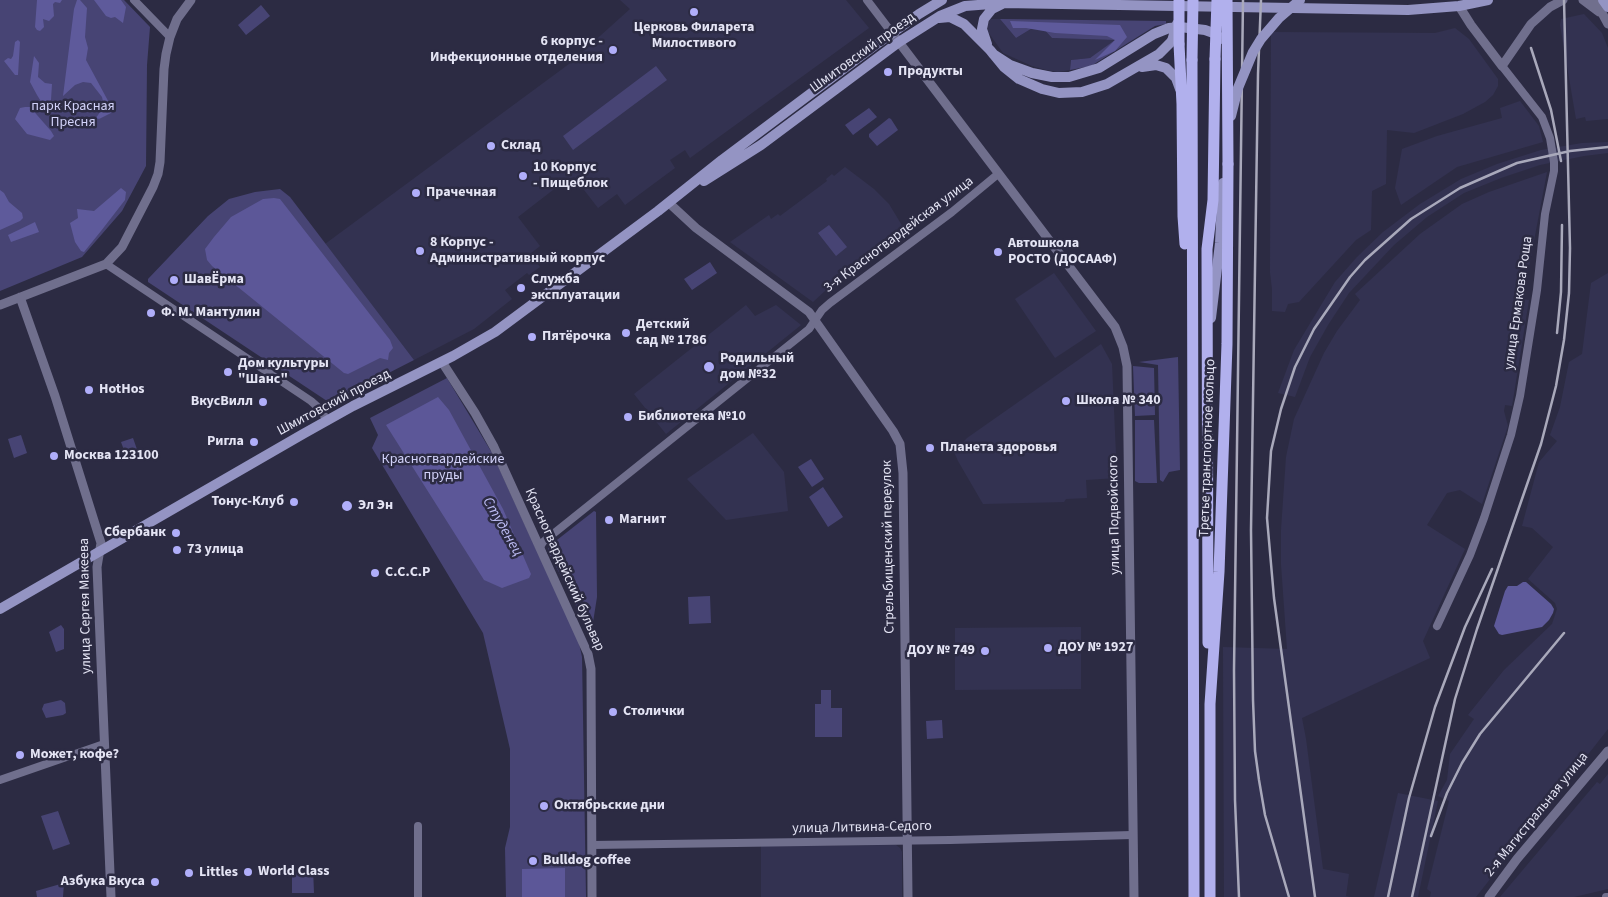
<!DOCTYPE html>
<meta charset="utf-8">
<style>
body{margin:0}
canvas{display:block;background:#2c2b43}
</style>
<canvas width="1608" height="897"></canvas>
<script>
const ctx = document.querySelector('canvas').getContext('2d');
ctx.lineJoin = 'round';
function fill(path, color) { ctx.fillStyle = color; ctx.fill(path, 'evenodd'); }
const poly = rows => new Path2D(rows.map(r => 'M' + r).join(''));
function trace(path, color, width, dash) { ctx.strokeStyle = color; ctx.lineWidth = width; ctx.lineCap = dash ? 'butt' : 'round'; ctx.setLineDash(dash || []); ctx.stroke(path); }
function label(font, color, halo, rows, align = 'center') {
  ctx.font = font + ' "Source Sans 3",sans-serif'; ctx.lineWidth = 5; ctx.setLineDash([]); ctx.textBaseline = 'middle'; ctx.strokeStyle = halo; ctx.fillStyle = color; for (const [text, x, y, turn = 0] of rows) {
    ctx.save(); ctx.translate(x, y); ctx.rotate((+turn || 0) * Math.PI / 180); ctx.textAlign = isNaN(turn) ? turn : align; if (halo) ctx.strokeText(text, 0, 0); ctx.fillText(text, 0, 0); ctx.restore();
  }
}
const built = poly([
 [620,0,846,0,869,28,690,158,685,150,670,160,675,168,625,205,617,194,598,208,574,177,563,185,562,183,518,217,540,246,530,254,540,267,529,275,527,273,505,290,512,299,474,329,414,360,325,244,569,64,630,9],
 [1584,14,1602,33,1608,48,1608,119,1586,121,1585,117,1576,119,1560,25,1561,19],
 [990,19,1000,19,1016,38,1039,24,1052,38,1116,40,1090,58,1071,60,1070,70,1058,72,1046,70,1032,66,1003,53,988,32,988,25],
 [1455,28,1469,39,1498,79,1498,86,1493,95,1485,102,1463,114,1414,133,1387,130,1386,184,1372,191,1371,230,1356,240,1299,302,1288,304,1285,312,1272,311,1272,289,1270,272,1271,32,1435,33],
 [1520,101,1539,126,1543,142,1457,167,1401,205,1395,188,1402,149,1437,136,1502,118,1500,108],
 [1608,142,1608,153,1584,156,1540,165,1501,178,1464,193,1427,217,1394,245,1349,293,1328,325,1310,357,1295,397,1278,393,1294,350,1335,282,1357,257,1383,232,1420,204,1461,179,1497,164,1541,150,1582,143],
 [845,167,874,189,889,204,906,232,841,280,841,281,827,291,826,290,813,302,730,242,769,215,771,219,778,214,780,216,827,181,826,179,832,174,834,176],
 [1547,172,1523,299,1529,300,1512,406,1505,405,1504,411,1508,426,1482,504,1460,490,1447,493,1427,525,1465,549,1423,641,1430,658,1302,718,1306,739,1323,869,1349,874,1346,896,1350,897,1224,897,1223,647,1287,649,1281,564,1281,530,1286,457,1294,419,1324,353,1337,331,1360,300,1355,294,1420,234,1462,204,1489,192],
 [1054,273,1096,331,1055,358,1015,299],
 [1608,273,1608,729,1476,897,1430,897,1431,892,1427,889,1449,801,1438,796,1447,780,1450,754,1474,719,1468,715,1504,670,1552,624,1557,609,1555,603,1528,579,1553,547,1532,528,1522,526,1539,462,1557,441,1550,435,1560,407,1569,362,1582,354,1591,283],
 [746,305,755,316,776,305,801,325,666,434,634,394],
 [1101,344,1112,364,1117,478,1086,480,1087,498,1066,499,1064,502,983,504,958,461,954,452,967,438],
 [753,433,784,472,788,511,726,520,687,479],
 [1081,627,1081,689,955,690,955,628],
 [1608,774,1608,889,1574,897,1500,897,1597,782,1600,784],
 [1398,793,1438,801,1418,897,1374,897],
 [896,845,900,848,902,852,902,897,761,897,761,846]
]);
const green = poly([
 [0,0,124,0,150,27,147,65,146,166,122,211,82,257,0,291],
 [261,5,270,16,246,35,238,25],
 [1000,19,1166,21,1166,24,1155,26,1091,66,1070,70,1071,60,1090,58,1115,40,1052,38,1039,24,1016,38],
 [656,66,667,80,573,150,563,136],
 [869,108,877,117,853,135,845,125],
 [889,118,891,119,898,130,877,146,869,137,869,134],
 [280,189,290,197,414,360,330,403,148,282,148,279,208,216,229,199,255,192],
 [829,225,847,247,836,256,818,233],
 [710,262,717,273,692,290,684,279],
 [1178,357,1180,470,1169,472,1163,482,1160,480,1158,365,1139,362],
 [1133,366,1154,368,1155,415,1135,416],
 [447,378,492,453,579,643,582,657,586,897,506,897,505,848,510,827,510,749,483,633,372,448,378,435,370,418],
 [1135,420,1154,420,1157,483,1139,483,1135,481],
 [21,435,27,453,14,458,8,439],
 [133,438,140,458,128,461,121,442],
 [811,459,824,479,812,487,798,467],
 [823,487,843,517,828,527,809,497],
 [594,511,596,512,597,597,591,635,548,551,548,547],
 [710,596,711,623,689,624,688,597],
 [61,625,64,629,64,649,56,652,49,632],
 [821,690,831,690,831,708,842,708,842,737,815,737,815,704,821,704],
 [61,700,65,703,66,713,63,715,46,718,42,709,44,704],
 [942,720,943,738,927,739,926,721],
 [58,811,70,844,53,850,41,816],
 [292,868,313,868,314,893,292,893],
 [64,883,63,897,37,897,36,891]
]);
const forest = poly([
 [37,0,62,0,60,3,55,2,53,4,54,16,49,21,43,19,44,27,40,31,37,30,35,27],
 [77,0,80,0,87,8,85,37,88,48,86,60,113,110,111,113,99,119,96,118,104,106,102,97,91,83,83,82,75,85,63,96,74,9],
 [94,0,121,0,126,7,123,23,115,17,111,18,106,16],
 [1010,21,1120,25,1127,37,1115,51,1095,60,1115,40,1107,36,1055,33,1026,28,1013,28],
 [18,40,20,42,18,75,15,75,4,61,8,58,11,59,13,56,15,42],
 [34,56,39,63,38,77,45,83,52,84,50,116,37,95,30,82],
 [25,107,30,107,51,131,54,136,50,140,27,134,15,119,20,108],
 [121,188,126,192,125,200,101,231,84,252,81,251,75,242,70,223,78,218,77,209,94,211],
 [0,190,4,193,9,202,22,213,23,218,20,221,0,230],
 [35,222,39,232,11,242,8,235],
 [1523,582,1526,582,1551,604,1554,609,1553,613,1549,620,1542,627,1502,635,1499,634,1494,626,1505,591,1508,586,1517,586]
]);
const water = poly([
 [274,198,280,199,390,340,393,348,389,353,388,360,380,358,348,374,344,373,212,266,207,260,205,249,214,237,231,217,263,199],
 [438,397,449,410,503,509,531,574,529,578,502,588,484,580,386,425],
 [565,868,565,897,522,897,522,869]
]);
const minor = poly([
 [134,0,170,37],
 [867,0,892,33],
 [106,264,311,401,321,410,327,421],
 [540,547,543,542,809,329,822,310,830,303,952,212,998,174],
 [1437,626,1470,555,1484,518,1511,435,1520,396,1537,290,1545,214,1554,171,1554,162,1550,138,1542,117,1502,66],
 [0,780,104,744],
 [418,826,418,897],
 [592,845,950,840,1132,835],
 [1606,897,1608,897]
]);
const tertiary = poly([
 [1583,0,1599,12],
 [1595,0,1608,24],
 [1459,6,1471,25,1502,66,1531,24,1550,7,1563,0],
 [892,33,1115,327,1123,347,1127,366,1134,897],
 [669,203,696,228,809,312,893,431,900,444,903,473,908,897],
 [20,297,55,396,101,543,97,567,111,897],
 [0,305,106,264,122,247,153,187,158,174,160,162,164,69,166,54,170,37,177,19,191,0],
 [442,362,475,413,494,447,588,654,591,669,592,897],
 [1489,897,1517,859,1608,751]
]);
const secondary = poly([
 [1603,0,1608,7],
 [939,18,950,17,964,24,990,50,1004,67,1019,79,1042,89,1059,93,1082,92,1107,84,1159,54,1172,41],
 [987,44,982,29,984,19,992,9,1002,4],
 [993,54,1010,65,1032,73,1052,77,1069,77,1099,68,1154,34,1169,28,1180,27,1205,30,1216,34,1221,39],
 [1142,67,1156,65,1166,68,1176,78,1180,89],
 [704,181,761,145,899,42,940,16,965,6,1004,3,1408,10,1459,6,1488,0],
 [1211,318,1220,243,1223,183],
 [0,609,303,434,353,406,453,356,495,332,658,211,722,160,874,46,919,14,942,0]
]);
const primary = poly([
 [1179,44,1182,104,1183,216,1185,244],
 [1192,60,1194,897],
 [1208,643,1207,249,1213,200,1215,59],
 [1210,897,1210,704,1219,572,1227,344,1228,164]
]);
const rail = poly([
 [1261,0,1258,74,1251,530,1253,700,1255,751,1259,780,1265,815,1289,897],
 [1531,48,1551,110,1561,161],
 [1557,333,1561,292,1562,225],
 [1431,836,1447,793,1462,763,1480,734,1564,633],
 [1239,897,1235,800,1234,670,1243,0],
 [1315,897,1274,598,1267,518,1271,451,1281,409,1295,367,1314,329,1350,277,1365,260,1411,219,1460,188,1517,163,1570,151,1608,147],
 [1388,897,1409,798,1435,707,1465,627,1492,569],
 [1412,897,1455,699,1477,629,1541,444,1556,386,1564,340,1569,293,1570,248,1564,0]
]);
const secondaryBridge = poly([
 [1172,41,1177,24],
 [1231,116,1238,88,1253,52,1261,39,1279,18,1300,0]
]);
const primaryBridge = poly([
 [1179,0,1179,44],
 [1227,0,1228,164],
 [1215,59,1217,0],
 [1192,60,1193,0]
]);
const markers = [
 [694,12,5,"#b0aefa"],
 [613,50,5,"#b0aefa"],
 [888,72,5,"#b0aefa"],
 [491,146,5,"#b0aefa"],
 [523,176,5,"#b0aefa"],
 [416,193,5,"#b0aefa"],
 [420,251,5,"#b0aefa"],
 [998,252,5,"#b0aefa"],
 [174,280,5,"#b0aefa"],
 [521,288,5,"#b0aefa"],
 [151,313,5,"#b0aefa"],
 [626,333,5,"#b0aefa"],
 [532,337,5,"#b0aefa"],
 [709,367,6,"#b0aefa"],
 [228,372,5,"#b0aefa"],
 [89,390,5,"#b0aefa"],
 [1066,401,5,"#b0aefa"],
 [263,402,5,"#b0aefa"],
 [628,417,5,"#b0aefa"],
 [254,442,5,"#b0aefa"],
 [930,448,5,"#b0aefa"],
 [54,456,5,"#b0aefa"],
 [294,502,5,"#b0aefa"],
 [347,506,6,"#b0aefa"],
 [609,520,5,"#b0aefa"],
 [176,533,5,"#b0aefa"],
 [177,550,5,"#b0aefa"],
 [375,573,5,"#b0aefa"],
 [1048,648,5,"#b0aefa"],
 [985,651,5,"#b0aefa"],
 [613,712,5,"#b0aefa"],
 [20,755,5,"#b0aefa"],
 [544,806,5,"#b0aefa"],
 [533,861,5,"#b0aefa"],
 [248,872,5,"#b0aefa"],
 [189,873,5,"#b0aefa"],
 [155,882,5,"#b0aefa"]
];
const poiNames = [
 ["Церковь Филарета",694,28,"center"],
 ["Милостивого",694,44,"center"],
 ["6 корпус -",603,42,"right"],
 ["Инфекционные отделения",603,58,"right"],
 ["Продукты",898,72],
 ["Склад",501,146],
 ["10 Корпус",533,168],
 ["- Пищеблок",533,184],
 ["Прачечная",426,193],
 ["8 Корпус -",430,243],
 ["Административный корпус",430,259],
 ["Автошкола",1008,244],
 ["РОСТО (ДОСААФ)",1008,260],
 ["ШавЁрма",184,280],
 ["Служба",531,280],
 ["эксплуатации",531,296],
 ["Ф. М. Мантулин",161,313],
 ["Детский",636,325],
 ["сад № 1786",636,341],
 ["Пятёрочка",542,337],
 ["Родильный",720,359],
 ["дом №32",720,375],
 ["Дом культуры",238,364],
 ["\"Шанс\"",238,380],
 ["HotHos",99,390],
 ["Школа № 340",1076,401],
 ["ВкусВилл",253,402,"right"],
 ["Библиотека №10",638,417],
 ["Ригла",244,442,"right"],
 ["Планета здоровья",940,448],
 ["Москва 123100",64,456],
 ["Тонус-Клуб",284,502,"right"],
 ["Эл Эн",358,506],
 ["Магнит",619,520],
 ["Сбербанк",166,533,"right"],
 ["73 улица",187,550],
 ["С.С.С.Р",385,573],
 ["ДОУ № 1927",1058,648],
 ["ДОУ № 749",975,651,"right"],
 ["Столички",623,712],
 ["Может, кофе?",30,755],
 ["Октябрьские дни",554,806],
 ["Bulldog coffee",543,861],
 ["World Class",258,872],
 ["Littles",199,873],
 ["Азбука Вкуса",145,882,"right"]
];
const streetNames = [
 ["Шмитовский проезд",863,53,-36],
 ["3-я Красногвардейская улица",899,235,-37],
 ["улица Ермакова Роща",1519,303,-82],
 ["Шмитовский проезд",334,403,-28],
 ["Третье транспортное кольцо",1208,448,-88],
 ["улица Подвойского",1115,515,-91],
 ["Стрельбищенский переулок",889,547,-91],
 ["Красногвардейский бульвар",564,570,66],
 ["улица Сергея Макеева",86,606,-91],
 ["2-я Магистральная улица",1537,815,-51],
 ["улица Литвина-Седого",862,828,-1]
];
const parkNames = [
 ["парк Красная",73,107],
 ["Пресня",73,123],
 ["Красногвардейские",443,460],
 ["пруды",443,476]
];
const waterNames = [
 ["Студенец",502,527,60]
];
fill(built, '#333251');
fill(green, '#474474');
fill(forest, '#5e5a9b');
fill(water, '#5c5798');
trace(minor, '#706f8d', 8);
trace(tertiary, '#706f8d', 9);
trace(secondary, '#9494c3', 10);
trace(primary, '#b1b0ed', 11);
trace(rail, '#a9a9bb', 2.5);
trace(secondaryBridge, '#9494c3', 10);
trace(primaryBridge, '#b1b0ed', 11);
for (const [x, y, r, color] of markers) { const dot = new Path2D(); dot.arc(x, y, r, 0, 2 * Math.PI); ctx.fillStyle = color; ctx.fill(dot); trace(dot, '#2c2b43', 2); }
label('bold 14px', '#e4e4f4', '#2c2b43', poiNames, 'left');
label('14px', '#e4e4f4', '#2c2b43', streetNames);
label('14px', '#d3d3fa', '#2c2b43', parkNames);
label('italic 15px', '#bcbcf4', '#2c2b43', waterNames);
</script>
